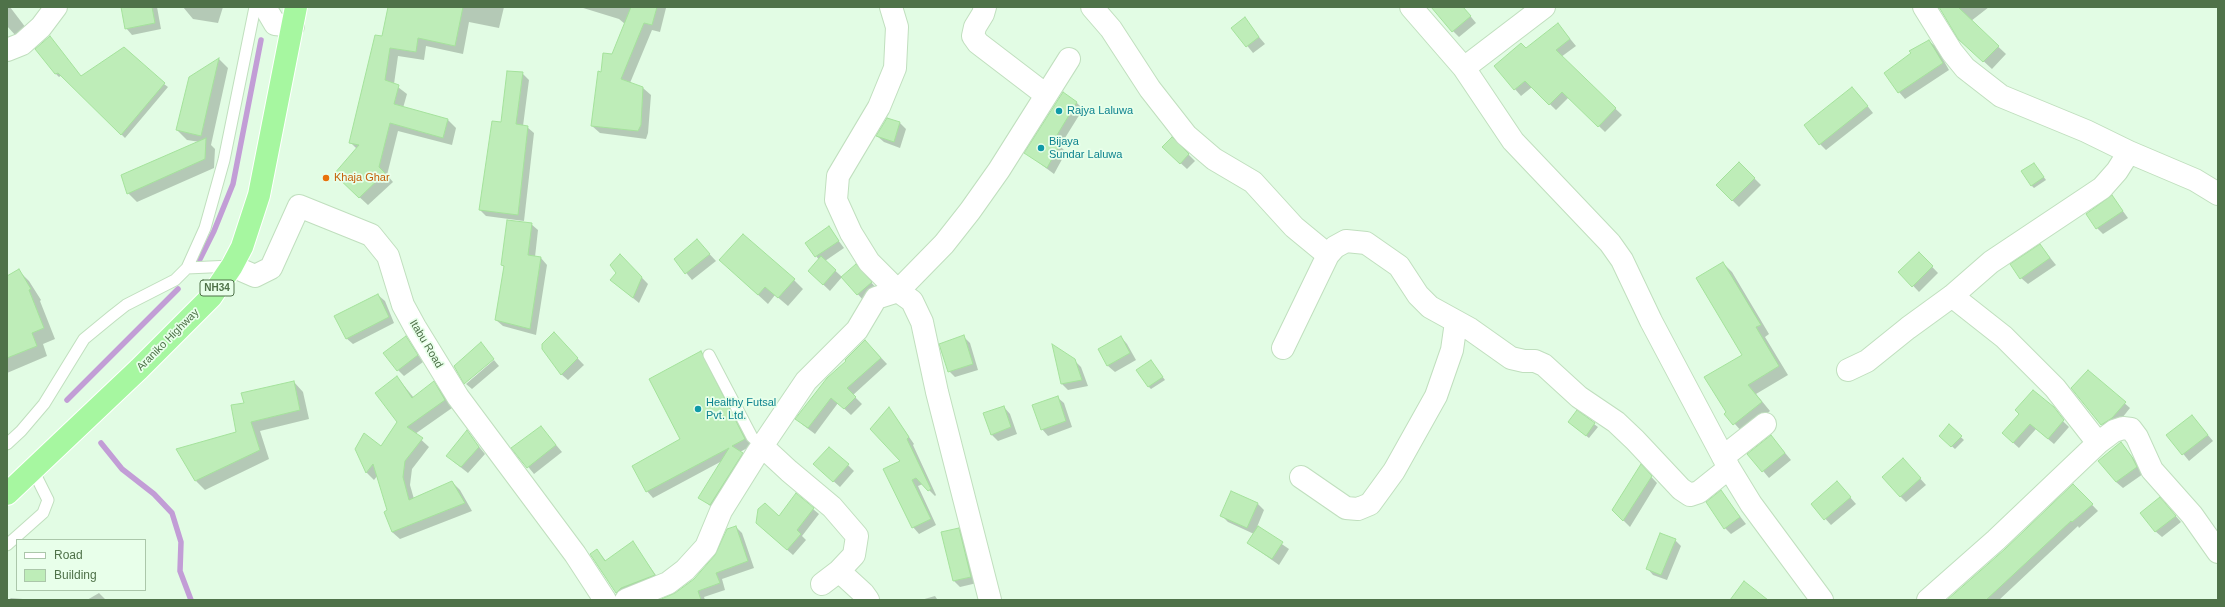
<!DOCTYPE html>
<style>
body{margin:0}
#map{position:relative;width:2225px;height:607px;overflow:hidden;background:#e2fce4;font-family:Helvetica,sans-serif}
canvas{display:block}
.frame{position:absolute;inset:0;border:8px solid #4f7249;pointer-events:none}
.legend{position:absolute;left:16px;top:539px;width:130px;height:52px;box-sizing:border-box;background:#e8ffea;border:1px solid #abc7aa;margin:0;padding:5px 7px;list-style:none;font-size:12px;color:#4f7249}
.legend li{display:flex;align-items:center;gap:8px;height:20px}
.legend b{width:20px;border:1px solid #abc7aa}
</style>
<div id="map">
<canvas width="2225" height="607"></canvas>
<div class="frame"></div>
<ul class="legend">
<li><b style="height:5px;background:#fff"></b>Road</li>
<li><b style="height:11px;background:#beedb8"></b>Building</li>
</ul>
</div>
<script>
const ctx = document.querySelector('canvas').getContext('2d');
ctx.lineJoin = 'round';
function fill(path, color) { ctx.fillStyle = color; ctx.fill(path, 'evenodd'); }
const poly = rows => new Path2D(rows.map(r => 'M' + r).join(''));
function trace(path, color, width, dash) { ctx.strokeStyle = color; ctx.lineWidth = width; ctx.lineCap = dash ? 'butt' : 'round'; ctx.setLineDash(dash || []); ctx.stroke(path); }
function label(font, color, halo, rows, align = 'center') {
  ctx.font = font + ' Helvetica,sans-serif'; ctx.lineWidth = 3.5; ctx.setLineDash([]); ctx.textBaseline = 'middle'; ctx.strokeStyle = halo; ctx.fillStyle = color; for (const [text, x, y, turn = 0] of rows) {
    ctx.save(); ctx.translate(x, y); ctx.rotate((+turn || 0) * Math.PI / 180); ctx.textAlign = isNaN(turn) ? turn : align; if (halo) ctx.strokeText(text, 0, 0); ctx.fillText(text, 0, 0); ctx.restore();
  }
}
const shadow = poly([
 [7,7,10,7,26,28,16,36,7,26],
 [122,7,157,7,161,29,132,35,126,28],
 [183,7,223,7,218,23,193,19],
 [389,7,504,7,499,28,469,22,463,54,426,46,424,60,398,56,394,84,407,94,403,108,448,120,456,128,452,145,398,131,387,175,393,182,368,205,343,182,357,149,350,142,383,37],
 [580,7,666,8,660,32,652,30,630,83,643,88,651,95,648,133,646,139,600,133,592,126,602,73,613,55,625,24,619,19],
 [1445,7,1463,7,1476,23,1459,37,1453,31],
 [1940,7,1989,7,1971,21,2006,54,1992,69,1965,44],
 [1244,19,1265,44,1253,53,1233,28],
 [1558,24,1576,46,1561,57,1622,115,1605,132,1569,97,1556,110,1532,87,1521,96,1495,66,1527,49],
 [1929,41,1936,47,1949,70,1905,99,1899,92],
 [37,49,81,77,164,84,168,87,125,138,62,75,59,77,56,74],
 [219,59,228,68,211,145,215,149,214,168,137,202,128,193,200,142,187,140,177,130],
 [522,73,529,80,523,126,527,127,534,133,524,221,486,216,480,210,501,124],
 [1858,94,1873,113,1826,150,1820,144],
 [1076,102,1083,109,1060,146,1066,152,1054,174,1026,153],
 [888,119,900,123,906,129,900,148,884,142,877,136],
 [1172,138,1195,161,1187,169,1163,147],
 [1739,163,1761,185,1739,207,1717,185],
 [2034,164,2046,180,2034,188,2031,185],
 [2112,196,2128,218,2103,234,2097,228],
 [531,224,538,230,535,257,541,258,547,265,536,335,503,326,496,320,505,267,502,265],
 [829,228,844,248,825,261,842,277,862,272,877,289,864,301,842,277,830,291,809,271,819,260,807,243],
 [2040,245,2056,265,2028,284,2021,278],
 [703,247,716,261,692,280,675,259],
 [1919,253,1938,273,1919,292,1900,272],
 [620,255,648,284,639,303,611,280,618,273],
 [720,260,794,280,803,289,788,306,775,295,768,304],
 [1723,263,1732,272,1769,334,1765,337,1788,375,1756,394,1770,411,1743,433,1726,414,1743,355],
 [18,270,29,281,41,300,40,301,55,339,43,344,47,356,7,373,7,277],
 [378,295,385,301,394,323,353,344,346,338],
 [406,337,423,362,404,376,398,370],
 [964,337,970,343,978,370,955,377,949,371],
 [1121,337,1127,344,1136,360,1115,372,1108,366,1099,350],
 [560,340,584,365,568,380,561,374],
 [871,347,887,364,853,395,862,404,851,415,838,403,815,434,803,425,797,419],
 [701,352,707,359,751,446,740,452,748,460,717,511,700,498,722,461,653,498,647,491,681,439],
 [494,360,499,366,472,389,466,384],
 [1074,360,1081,367,1088,386,1068,390,1062,384],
 [1151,361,1165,380,1151,389,1148,386],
 [2088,371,2130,408,2118,423,2107,429,2102,424],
 [397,377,414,398,434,383,441,390,452,408,415,434,429,447,412,469,410,485,414,499,452,482,460,490,472,511,400,539,392,532,389,511,378,475,374,480,367,473,356,449,381,448,398,422],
 [294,382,303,392,309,419,260,431,269,459,205,490,196,481,238,433,245,403],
 [2033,392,2069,427,2054,444,2036,429,2019,448,2009,439],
 [1057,397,1064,403,1072,427,1048,436,1042,429],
 [1004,407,1010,414,1017,434,998,441,991,434],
 [889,408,914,444,913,445,936,495,935,496,923,484,918,486,936,525,919,534,913,527,902,461],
 [1577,412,1598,427,1589,438,1572,425],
 [2192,416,2213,441,2189,461,2168,435],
 [1949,426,1964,440,1955,449,1940,436],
 [541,427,562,452,534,474,513,448],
 [467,432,485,454,468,473,454,462],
 [1771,436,1791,460,1769,478,1749,454],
 [2121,443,2138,464,2143,474,2123,488,2116,482],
 [848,465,854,471,840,487,821,470],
 [1641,466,1657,483,1630,527,1613,510],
 [1909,466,1926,485,1906,502,1900,496],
 [2073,485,2098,511,2079,528,2078,526,1999,600,1948,600,2005,550],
 [1843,489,1856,504,1831,525,1812,504],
 [1721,492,1746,524,1731,534,1725,528],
 [1232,493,1258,504,1264,510,1257,527,1289,549,1279,565,1248,543,1254,534,1228,522,1222,516],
 [2166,505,2181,522,2162,537,2155,531],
 [813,509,819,514,802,536,806,540,793,555,763,529,779,518],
 [736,527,742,533,754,568,722,579,725,590,704,597,705,600,661,600,676,594,695,579,716,556],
 [958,529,965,535,977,583,960,587,954,581],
 [1675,540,1681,546,1667,580,1653,575,1647,568],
 [633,543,660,581,622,599,591,554,597,550,606,561],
 [99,593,106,600,87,600],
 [935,596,937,599,935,600,921,600],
 [11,598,23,599,24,600,8,600]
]);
const stream = poly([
 [199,261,214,231,233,184,261,40],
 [67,400,178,289],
 [101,443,122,469,154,494,172,513,181,542,180,571,191,600]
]);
const building = poly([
 [121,7,152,7,155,23,125,29,121,7],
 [388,7,463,7,455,46,418,38,416,52,390,48,385,80,399,85,394,104,448,119,443,138,390,123,379,167,385,173,359,198,334,174,359,145,349,143,375,35,382,36,388,7],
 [631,7,657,7,652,25,644,23,621,79,643,87,641,125,638,131,591,126,598,71,601,72,603,53,612,54,631,7],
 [1431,7,1463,7,1471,16,1452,32,1431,7],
 [1939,7,1958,7,1999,46,1983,62,1958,39,1939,7],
 [1245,17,1259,37,1246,47,1231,28,1245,17],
 [1558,23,1570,39,1556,50,1616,108,1598,127,1562,92,1549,105,1525,81,1514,90,1494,66,1521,43,1526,48,1558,23],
 [50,36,81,76,124,47,165,83,121,135,58,73,55,74,35,49,50,36],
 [1929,40,1943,63,1898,93,1884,73,1911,53,1909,51,1929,40],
 [219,58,201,136,176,130,189,77,219,58],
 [507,71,523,72,516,124,528,126,518,215,479,210,492,121,501,122,507,71],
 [1852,87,1868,106,1819,145,1804,125,1852,87],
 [1063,92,1077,102,1054,140,1060,144,1047,168,1024,153,1063,92],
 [887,118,900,122,894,142,876,136,887,118],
 [1172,137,1189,154,1180,164,1162,147,1172,137],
 [206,138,205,159,127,194,121,175,206,138],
 [1739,162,1755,178,1732,201,1716,185,1739,162],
 [2034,163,2044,177,2031,186,2021,171,2034,163],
 [2112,195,2123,211,2096,229,2086,214,2112,195],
 [507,220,532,223,528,255,541,257,530,329,495,320,504,266,501,265,507,220],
 [829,226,839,241,815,257,805,243,829,226],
 [743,234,795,279,778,298,765,287,758,295,719,260,743,234],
 [697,239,710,254,685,274,674,259,697,239],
 [2040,244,2050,258,2020,279,2010,264,2040,244],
 [1919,252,1933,266,1912,287,1898,272,1919,252],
 [620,254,642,277,633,298,610,280,616,273,610,265,620,254],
 [821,256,836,270,823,285,808,271,821,256],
 [1723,262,1761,325,1756,327,1779,366,1748,385,1762,402,1733,425,1724,414,1726,412,1704,377,1742,355,1696,278,1723,262],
 [856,264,872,282,857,295,841,277,856,264],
 [19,269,31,289,29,290,44,328,32,333,37,346,7,358,7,276,19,269],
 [378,294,389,317,346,339,334,316,378,294],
 [554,332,578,358,561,375,542,349,542,344,554,332],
 [964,335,973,364,948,372,939,344,964,335],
 [406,336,418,355,397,371,383,353,406,336],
 [1121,336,1130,353,1107,366,1098,349,1121,336],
 [865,340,881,358,847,388,856,397,844,409,831,398,808,428,795,419,827,378,846,361,845,360,865,340],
 [481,342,494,359,464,384,454,366,481,342],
 [1052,344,1075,359,1082,380,1061,384,1052,344],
 [701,351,745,439,732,446,743,453,710,505,698,498,729,448,646,492,632,466,680,439,649,379,701,351],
 [1151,360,1163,377,1148,387,1136,370,1151,360],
 [2088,370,2126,402,2112,418,2101,425,2071,388,2088,370],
 [397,376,412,398,434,381,445,400,407,427,423,438,405,461,403,477,409,500,452,481,465,503,392,532,384,512,387,510,373,464,366,473,355,449,364,433,381,446,397,422,375,393,397,376],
 [294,381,300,410,251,422,260,450,195,481,176,449,236,432,231,405,244,403,241,393,294,381],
 [2033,390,2054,407,2064,420,2048,439,2030,424,2013,443,2002,433,2019,414,2015,410,2033,390],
 [1058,396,1066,421,1041,430,1032,405,1058,396],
 [1004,406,1011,427,991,435,983,413,1004,406],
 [889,407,909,437,907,439,931,489,928,491,916,478,912,480,931,519,912,528,883,469,900,461,870,429,889,407],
 [1577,410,1595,423,1586,436,1568,422,1577,410],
 [2192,415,2208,435,2182,455,2166,435,2192,415],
 [1949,424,1962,436,1951,447,1939,436,1949,424],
 [541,426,556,445,527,468,511,448,541,426],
 [467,430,479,447,461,467,446,456,467,430],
 [1771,435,1785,453,1762,472,1747,454,1771,435],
 [2121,442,2132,457,2137,467,2116,482,2098,461,2121,442],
 [829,447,849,464,833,482,813,464,829,447],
 [1903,458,1921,478,1900,497,1882,477,1903,458],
 [1641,464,1652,476,1623,521,1612,510,1641,464],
 [1837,481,1851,497,1824,520,1811,504,1837,481],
 [2073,484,2093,504,2072,522,2071,521,1986,600,1947,600,2005,549,2073,484],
 [1721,490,1740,517,1724,529,1706,502,1721,490],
 [1231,491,1258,503,1247,528,1220,516,1231,491],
 [796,493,814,508,797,530,801,534,787,550,756,523,758,509,765,503,779,516,796,493],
 [2160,497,2176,516,2155,532,2140,513,2160,497],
 [736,526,748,561,716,573,720,583,698,591,701,600,659,600,675,593,694,579,715,555,727,529,736,526],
 [1258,526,1283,542,1272,559,1247,543,1258,526],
 [959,528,971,577,953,581,941,532,959,528],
 [1660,533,1676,539,1661,575,1646,569,1660,533],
 [633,541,655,575,621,588,616,593,590,554,597,549,605,561,633,541],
 [1744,581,1768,600,1730,600,1744,581]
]);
const service = poly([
 [187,268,205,228,224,160,255,7],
 [709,355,752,437,762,446],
 [7,444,21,431,44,404,84,339,112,316,126,305,175,280,187,268,232,266],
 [7,545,43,513,48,500,33,470]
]);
const minor = poly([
 [265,7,275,24,293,26],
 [891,7,897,27,895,68,879,107,838,176,836,200,851,233,869,262,898,291,944,244,970,211,999,170,1069,59],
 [985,7,983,14,975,27,973,36,978,43,1046,95],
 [1092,7,1111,29,1150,89,1186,135,1214,159,1253,182,1294,227,1328,255],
 [1411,7,1464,68,1513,141,1610,243,1622,260,1651,321,1729,468,1751,504,1822,600],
 [1924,7,1952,52,1965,68,2001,96,2086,131,2129,152,2195,180,2218,194],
 [7,50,22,44,41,27,56,7],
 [1464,68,1544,7],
 [232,266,255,276,271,268,299,206,371,235,388,256,403,305,415,327,458,397,575,554,605,600],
 [1952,296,2004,337,2055,388,2098,443],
 [1283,348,1328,255,1335,247,1346,241,1366,243,1399,266,1418,295,1430,307,1470,329,1511,358,1524,361,1535,361,1544,365,1579,397,1616,422,1635,440,1681,489,1690,495,1699,492,1729,468],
 [1848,370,1867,361,1908,328,1952,296,1991,262,2102,188,2117,171,2129,152],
 [762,446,789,471,832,507,857,536,854,555,839,571,863,593,868,600],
 [1723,457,1765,424],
 [1301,477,1346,508,1358,509,1370,504,1394,471,1436,396,1452,350,1456,322],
 [822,584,839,571],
 [626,600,668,583,685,570,706,547,721,511,756,455,806,381,857,330,876,298,898,291,912,301,922,322,937,392,990,600],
 [1928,600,1996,540,2098,443,2114,431,2123,428,2131,429,2137,437,2152,470,2192,515,2218,552]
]);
const trunk = poly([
 [7,494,139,369,211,297,232,266,242,247,259,195,296,7]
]);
const markers = [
 [1059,111,4,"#0f9aa8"],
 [1041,148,4,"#0f9aa8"],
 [326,178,4,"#e8710a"],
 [698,409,4,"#0f9aa8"]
];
const shields = [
 [217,288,34]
];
const shieldNames = [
 ["NH34",217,288]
];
const cultureNames = [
 ["Rajya Laluwa",1067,111],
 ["Bijaya",1049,142],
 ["Sundar Laluwa",1049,155],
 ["Healthy Futsal",706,403],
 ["Pvt. Ltd.",706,416]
];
const foodNames = [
 ["Khaja Ghar",334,178]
];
const streetNames = [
 ["Araniko Highway",168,340,-45],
 ["Itabu Road",426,344,59]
];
fill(shadow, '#0003');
trace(stream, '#c29dd6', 5.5);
fill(building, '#beedb8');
trace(building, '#a4e29b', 1);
trace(service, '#c0dfbe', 13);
trace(minor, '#c0dfbe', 24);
trace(trunk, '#fff', 24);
trace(service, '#fff', 11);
trace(minor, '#fff', 22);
trace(trunk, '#a6f7a0', 22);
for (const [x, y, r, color] of markers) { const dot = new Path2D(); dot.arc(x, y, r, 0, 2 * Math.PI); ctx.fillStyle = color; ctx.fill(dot); trace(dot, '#e8ffea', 1.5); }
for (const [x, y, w] of shields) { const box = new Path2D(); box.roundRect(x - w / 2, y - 8, w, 16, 3); ctx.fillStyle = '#e8ffea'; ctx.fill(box); trace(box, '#4f7249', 1); }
label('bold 10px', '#4f7249', null, shieldNames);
label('11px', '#0d838f', '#e8ffea', cultureNames, 'left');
label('11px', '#c56008', '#e8ffea', foodNames, 'left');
label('11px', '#4f7249', '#e8ffea', streetNames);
</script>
